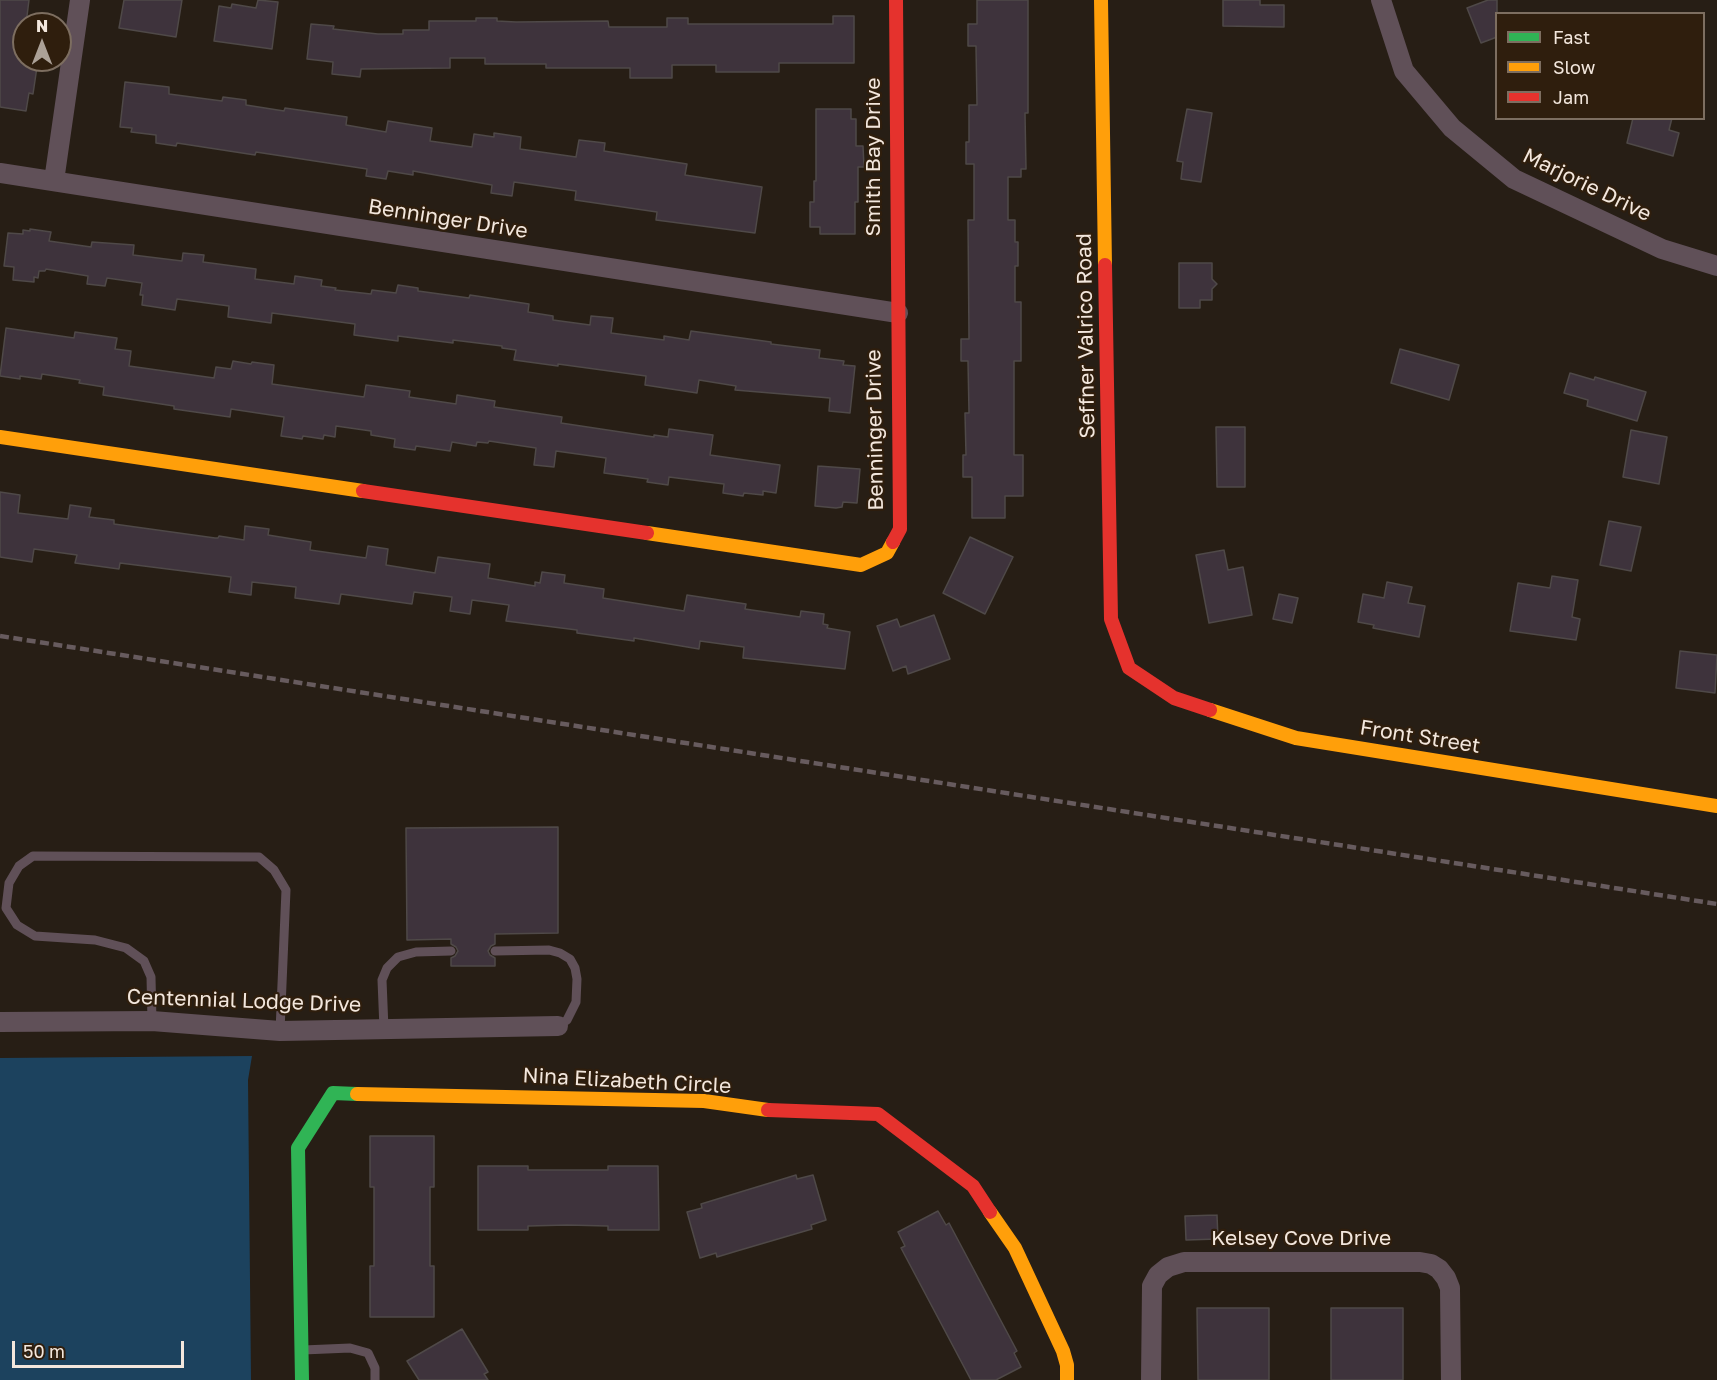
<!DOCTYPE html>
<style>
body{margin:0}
#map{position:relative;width:1717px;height:1380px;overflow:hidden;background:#271e15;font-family:"Golos Text",sans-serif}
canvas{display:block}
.legend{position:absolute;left:1495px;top:12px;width:210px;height:108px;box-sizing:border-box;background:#2f1e0d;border:2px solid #7d6e60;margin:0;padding:8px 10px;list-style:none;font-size:18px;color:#f3e7dd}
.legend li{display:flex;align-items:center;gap:12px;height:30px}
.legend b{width:30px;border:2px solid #7d6e60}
.north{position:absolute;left:12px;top:12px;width:60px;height:60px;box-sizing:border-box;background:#2f1e0d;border:2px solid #7d6e60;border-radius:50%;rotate:0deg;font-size:16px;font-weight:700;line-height:24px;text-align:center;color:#f3e7dd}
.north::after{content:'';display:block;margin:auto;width:21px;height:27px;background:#aca197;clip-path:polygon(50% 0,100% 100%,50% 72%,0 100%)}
.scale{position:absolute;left:12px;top:1341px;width:172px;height:27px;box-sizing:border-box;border:3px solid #f3e7dd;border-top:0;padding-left:8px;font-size:18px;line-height:21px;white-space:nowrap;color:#f3e7dd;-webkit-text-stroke:4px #2f1e0d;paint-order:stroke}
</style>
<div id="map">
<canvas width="1717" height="1380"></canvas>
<ul class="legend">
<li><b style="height:8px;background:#30b455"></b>Fast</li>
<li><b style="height:8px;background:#ff9f0a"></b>Slow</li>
<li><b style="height:8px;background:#e5322d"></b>Jam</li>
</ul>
<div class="north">N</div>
<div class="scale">50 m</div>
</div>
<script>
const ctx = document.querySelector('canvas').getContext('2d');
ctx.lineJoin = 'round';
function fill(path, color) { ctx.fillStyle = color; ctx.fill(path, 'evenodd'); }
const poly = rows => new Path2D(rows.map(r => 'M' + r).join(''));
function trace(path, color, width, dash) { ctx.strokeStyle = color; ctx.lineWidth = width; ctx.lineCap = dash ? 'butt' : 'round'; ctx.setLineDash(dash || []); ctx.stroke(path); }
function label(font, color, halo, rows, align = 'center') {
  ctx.font = font + ' "Golos Text",sans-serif'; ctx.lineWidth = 4.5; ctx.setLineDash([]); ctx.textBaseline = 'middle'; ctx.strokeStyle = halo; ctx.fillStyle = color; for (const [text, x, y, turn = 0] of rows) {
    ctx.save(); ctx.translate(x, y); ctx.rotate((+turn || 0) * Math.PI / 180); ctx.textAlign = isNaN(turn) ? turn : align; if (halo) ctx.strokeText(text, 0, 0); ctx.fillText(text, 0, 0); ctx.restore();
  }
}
const water = poly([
 [252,1056,248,1080,251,1380,0,1380,0,1058]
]);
const building = poly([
 [0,0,29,0,26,24,24,24,24,65,37,67,33,94,29,93,26,111,0,107,0,0],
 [124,0,182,0,176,37,119,28,124,0],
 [258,0,278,2,272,49,214,41,219,6,231,8,232,4,256,8,258,0],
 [977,0,1028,0,1028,113,1025,113,1026,169,1021,169,1021,177,1008,177,1008,220,1015,220,1015,242,1018,242,1018,266,1015,266,1015,302,1021,302,1021,361,1014,361,1014,455,1023,455,1023,496,1005,496,1005,518,972,518,972,477,963,477,963,455,966,455,965,413,969,413,968,361,961,361,961,339,969,339,968,220,974,220,974,164,966,164,966,142,969,142,969,105,977,105,976,46,968,46,968,24,977,24,977,0],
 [1223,0,1260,0,1260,5,1284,5,1284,27,1223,26,1223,0],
 [1488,0,1497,0,1497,37,1481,43,1467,8,1488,0],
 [833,16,854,16,854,63,779,63,779,72,716,72,716,65,672,65,672,78,630,78,630,68,546,68,546,64,485,64,485,58,450,58,450,68,361,69,360,77,332,74,333,62,307,59,311,24,334,26,333,29,378,34,403,34,403,30,429,30,429,21,476,21,476,18,497,18,497,21,516,22,608,21,609,27,667,27,667,18,688,18,688,24,833,24,833,16],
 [125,82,169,87,169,94,222,101,223,97,246,100,246,105,284,111,285,108,347,117,346,125,386,132,388,121,432,128,430,141,472,147,474,134,494,137,494,133,521,137,520,149,576,157,579,140,605,143,604,151,687,164,685,175,762,187,755,233,656,220,657,212,575,200,576,191,514,182,512,196,491,193,492,185,413,171,413,175,388,171,386,179,366,176,367,169,256,152,255,155,177,143,176,146,156,143,156,135,131,132,132,128,120,127,125,82],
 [816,109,851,109,851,119,856,119,856,146,863,146,864,167,858,167,858,202,855,202,855,234,820,234,820,227,810,227,810,202,814,202,814,181,816,181,816,109],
 [1187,109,1212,113,1201,182,1181,179,1183,162,1177,161,1187,109],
 [1633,118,1672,118,1669,130,1679,133,1673,156,1627,143,1633,118],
 [30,229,51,232,49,241,91,247,92,242,134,245,133,255,182,261,183,253,204,255,203,262,256,269,255,279,294,284,295,276,322,280,321,286,336,288,335,290,371,294,372,290,396,293,398,285,418,288,418,291,469,298,470,295,529,304,528,312,553,316,553,320,590,325,591,316,613,318,611,333,664,340,664,336,689,340,691,331,771,342,771,344,820,350,819,358,844,361,843,365,855,366,850,413,829,411,830,398,735,390,736,386,699,380,697,393,645,385,646,376,558,364,558,366,514,360,516,350,502,348,502,346,453,340,453,343,398,336,398,341,354,335,355,324,272,313,271,323,228,317,229,306,177,299,175,310,142,305,143,295,140,295,142,283,107,278,105,286,87,284,88,276,46,269,45,271,39,271,38,278,34,277,34,282,13,280,14,267,4,266,8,233,23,234,23,230,30,231,30,229],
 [1179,263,1212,263,1212,279,1217,284,1212,289,1212,300,1200,300,1200,308,1179,308,1179,263],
 [6,328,74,338,75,332,117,338,115,349,131,351,129,366,214,378,216,367,231,369,233,361,251,364,252,362,274,365,272,384,364,397,366,385,410,391,409,397,456,404,457,395,495,401,494,407,562,417,561,423,654,437,654,435,668,437,669,429,713,435,710,455,780,465,776,493,763,491,763,495,744,493,743,496,723,493,724,484,669,477,668,485,647,482,648,479,604,473,606,458,556,451,554,467,534,465,536,448,489,441,488,443,477,442,476,446,452,442,450,451,416,446,415,450,394,447,395,439,371,435,371,431,336,426,335,437,324,435,323,439,303,436,302,439,281,436,284,417,231,409,230,417,174,409,174,406,103,395,104,387,79,383,80,380,42,374,41,379,20,376,20,379,0,376,6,328],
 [1400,349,1459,365,1449,400,1391,383,1400,349],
 [1570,373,1594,380,1595,377,1646,392,1637,421,1587,406,1588,400,1564,393,1570,373],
 [1216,427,1245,427,1245,487,1217,487,1216,427],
 [1631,430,1667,437,1659,484,1623,477,1631,430],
 [818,466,860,469,857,503,843,502,842,507,836,508,815,506,818,466],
 [0,492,20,495,18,513,68,519,70,505,91,508,89,517,114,520,114,524,215,538,218,538,219,536,244,540,245,526,269,529,268,535,311,542,310,550,366,558,368,546,388,549,386,565,435,573,438,557,490,564,488,578,535,586,535,582,540,583,542,572,565,575,564,583,604,589,603,598,684,611,687,595,746,604,745,609,800,617,801,611,824,614,823,624,828,625,827,628,850,632,845,669,743,658,744,647,700,641,699,649,634,638,634,641,577,633,577,630,506,621,509,605,472,600,470,614,450,611,452,597,414,592,412,604,341,594,339,604,295,598,296,587,252,582,251,595,229,592,231,577,120,563,119,569,75,563,77,555,34,549,32,562,0,557,0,492],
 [1609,521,1641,527,1631,571,1600,565,1609,521],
 [970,537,1013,557,985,614,943,593,970,537],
 [1224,550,1228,570,1243,567,1252,615,1209,623,1196,555,1224,550],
 [1552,576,1578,580,1572,617,1580,619,1576,640,1510,631,1518,583,1550,588,1552,576],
 [1387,582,1412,587,1408,603,1425,606,1419,637,1373,628,1374,625,1358,622,1363,594,1384,598,1387,582],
 [1279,594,1298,598,1292,623,1273,619,1279,594],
 [934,615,950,659,908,674,906,666,893,671,877,626,897,619,900,627,934,615],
 [1680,651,1717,655,1715,693,1676,688,1680,651],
 [558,827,558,933,495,934,495,944,491,946,488,951,490,955,495,958,495,966,451,966,451,958,455,956,458,951,456,947,451,944,451,939,407,940,406,828,558,827],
 [370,1136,434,1136,434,1187,430,1187,430,1266,434,1266,434,1317,370,1317,370,1266,374,1266,374,1187,370,1187,370,1136],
 [478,1166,528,1166,528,1170,608,1170,608,1166,658,1166,659,1230,608,1230,608,1226,567,1225,528,1226,528,1230,478,1230,478,1166],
 [796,1175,797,1179,813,1175,826,1220,811,1225,812,1229,737,1251,717,1257,716,1253,700,1258,687,1212,702,1208,701,1204,796,1175],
 [938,1211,946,1225,949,1223,1017,1351,1014,1353,1021,1367,996,1380,971,1380,901,1248,905,1246,898,1232,938,1211],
 [1217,1215,1218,1239,1186,1240,1185,1216,1217,1215],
 [1197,1308,1269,1308,1269,1380,1198,1380,1197,1308],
 [1331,1308,1403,1308,1403,1380,1331,1380,1331,1308],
 [462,1329,488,1372,484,1374,488,1380,419,1380,407,1361,462,1329]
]);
const lane = poly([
 [495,951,549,950,560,953,570,959,575,968,577,979,576,1002,567,1020,558,1026],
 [152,1021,151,977,144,961,126,948,95,940,35,936,17,925,6,908,9,883,19,866,33,856,259,857,274,870,286,890,280,1031],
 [384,1029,382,980,387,968,398,957,416,952,451,951],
 [303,1350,350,1348,368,1353,375,1368,375,1380]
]);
const street = poly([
 [1381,0,1404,71,1452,128,1514,179,1662,249,1717,266],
 [0,173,898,313],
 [54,181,80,0],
 [0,1022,152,1021,280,1031,558,1026],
 [1151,1380,1152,1286,1158,1275,1168,1267,1184,1262,1420,1262,1431,1264,1439,1269,1446,1278,1450,1288,1451,1380]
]);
const fast = poly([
 [302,1380,298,1148,333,1093,357,1094]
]);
const slow = poly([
 [1101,0,1105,265],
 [0,437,363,491],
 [647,533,861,565,887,553,893,542],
 [1210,710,1296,738,1717,806],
 [357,1094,704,1101,768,1110],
 [990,1212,1015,1248,1063,1351,1067,1365,1067,1380]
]);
const jam = poly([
 [1105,265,1111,619,1129,668,1174,698,1210,710],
 [363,491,647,533],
 [893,542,900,529,896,0],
 [768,1110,878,1114,973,1186,990,1212]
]);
const rail = poly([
 [0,636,1717,904]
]);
const streetNames = [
 ["Smith Bay Drive",873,157,-90],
 ["Marjorie Drive",1587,185,26],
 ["Benninger Drive",448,219,9],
 ["Seffner Valrico Road",1086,336,-91],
 ["Benninger Drive",875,430,-91],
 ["Front Street",1420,737,9],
 ["Centennial Lodge Drive",244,1001,2],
 ["Nina Elizabeth Circle",627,1081,3],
 ["Kelsey Cove Drive",1301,1238]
];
fill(water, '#1c425e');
fill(building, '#3e333c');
trace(building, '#4f4948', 1.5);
trace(lane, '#605058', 9);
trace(street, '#605058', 20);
trace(fast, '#30b455', 14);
trace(slow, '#ff9f0a', 14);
trace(jam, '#e5322d', 14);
trace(rail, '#675b5e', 4.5, [9, 4.5]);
label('21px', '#f3e7dd', '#2f1e0d', streetNames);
</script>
